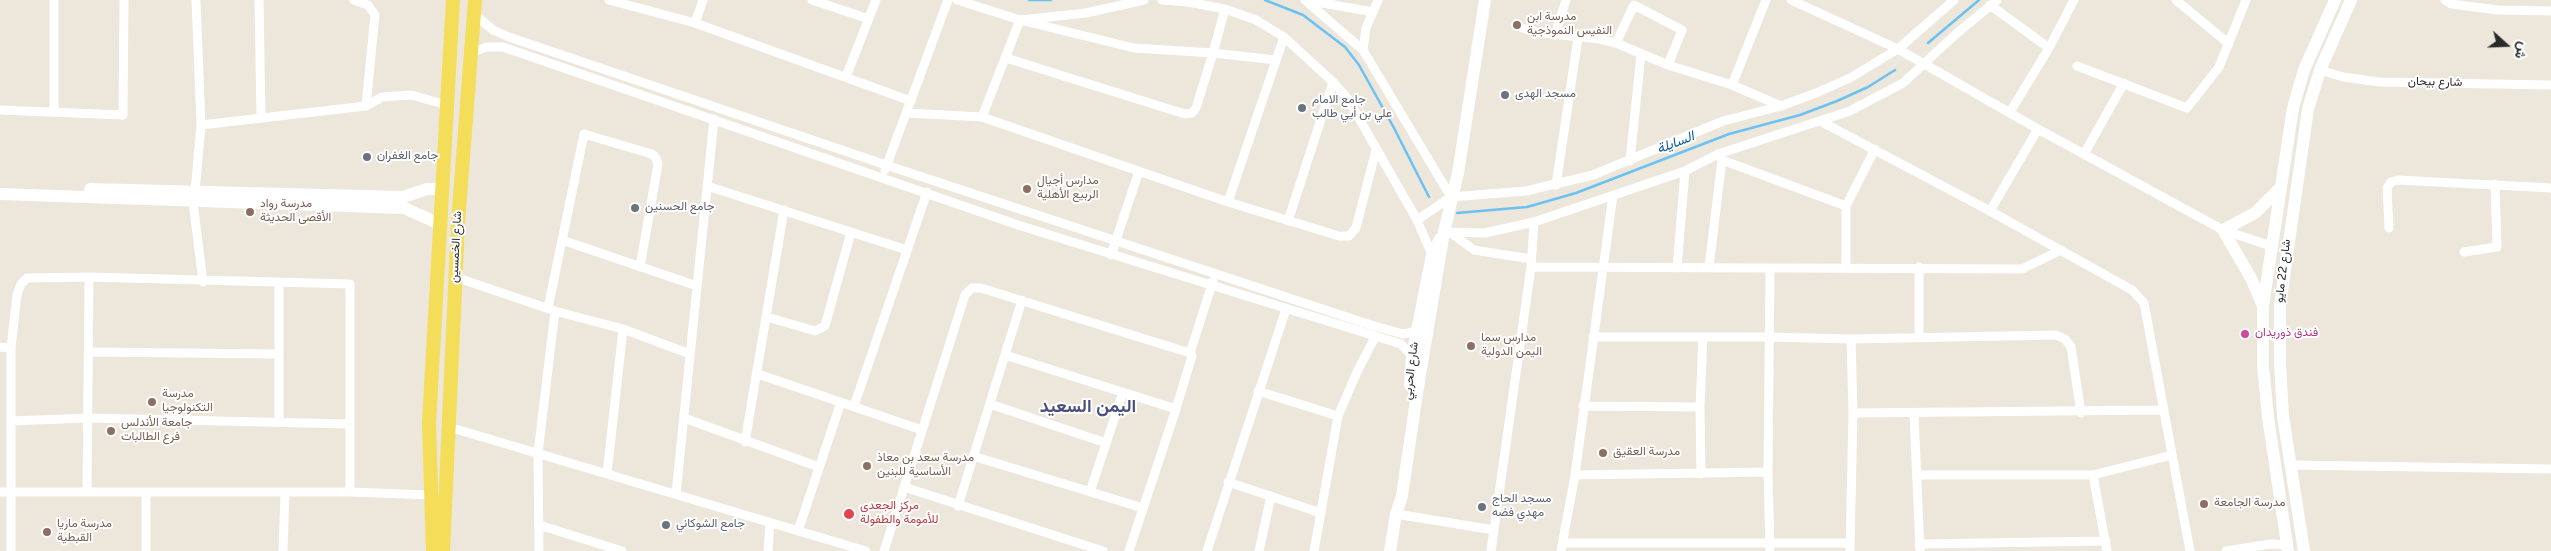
<!DOCTYPE html>
<meta charset="utf-8">
<style>
body{margin:0}
#map{position:relative;width:2551px;height:551px;overflow:hidden;background:#ece6db;font-family:Overpass,Vazirmatn,sans-serif}
canvas{display:block}
.north{position:absolute;left:2481px;top:20px;width:50px;height:50px;-webkit-text-stroke:4px #fff;paint-order:stroke;rotate:110deg;font-size:14px;font-weight:700;line-height:20px;text-align:center;color:#2a2a2a}
.north::after{content:'';display:block;margin:auto;width:18px;height:22px;background:#2a2a2a;clip-path:polygon(50% 0,100% 100%,50% 72%,0 100%)}
</style>
<div id="map">
<canvas width="2551" height="551"></canvas>
<div class="north">ش</div>
</div>
<script>
const ctx = document.querySelector('canvas').getContext('2d');
ctx.lineJoin = 'round';
const poly = rows => new Path2D(rows.map(r => 'M' + r).join(''));
function trace(path, color, width, dash) { ctx.strokeStyle = color; ctx.lineWidth = width; ctx.lineCap = dash ? 'butt' : 'round'; ctx.setLineDash(dash || []); ctx.stroke(path); }
function label(font, color, halo, rows, align = 'center') {
  ctx.font = font + ' Overpass,Vazirmatn,sans-serif'; ctx.lineWidth = 4; ctx.setLineDash([]); ctx.textBaseline = 'middle'; ctx.strokeStyle = halo; ctx.fillStyle = color; for (const [text, x, y, turn = 0] of rows) {
    ctx.save(); ctx.translate(x, y); ctx.rotate((+turn || 0) * Math.PI / 180); ctx.textAlign = isNaN(turn) ? turn : align; if (halo) ctx.strokeText(text, 0, 0); ctx.fillText(text, 0, 0); ctx.restore();
  }
}
const stream = poly([
 [1029,0,1051,0],
 [1265,0,1303,15,1345,47,1359,65,1394,128,1429,197],
 [1928,43,1979,0],
 [1457,213,1527,207,1576,193,1729,134,1800,115,1837,101,1868,87,1895,70]
]);
const street = poly([
 [54,0,54,112],
 [259,0,261,118],
 [354,0,368,5,375,15,366,106],
 [609,0,695,23,911,101],
 [812,0,869,19],
 [957,0,1020,20,1086,13,1144,0],
 [1162,0,1188,2,1225,9,1256,20,1284,37,1333,82,1348,99,1417,220,1432,255],
 [1305,0,1363,50,1451,197],
 [1306,0,1373,12],
 [1791,0,1898,49,2038,129,2223,230,2271,246],
 [2176,0,2229,44],
 [2445,0,2451,4,2498,10,2551,11],
 [1990,5,2049,48],
 [474,14,493,30,509,37,886,165,1371,325,1403,334,1417,331],
 [695,23,703,0],
 [1522,28,1542,33,1599,39,1616,43,1668,65,1732,85,1781,106],
 [1555,35,1566,0],
 [1616,43,1634,5,1682,30,1668,65],
 [1363,50,1366,28,1378,0],
 [470,53,487,47,503,47,1018,225,1401,344,1412,356],
 [1006,58,1185,114,1192,113,1196,108,1213,53,1225,9],
 [2077,66,2187,108,2219,67,2246,0],
 [2320,70,2343,77,2379,82,2551,85],
 [846,77,876,0],
 [1732,85,1766,0],
 [0,110,123,115,124,0],
 [2010,112,2049,48,2074,0],
 [907,113,982,117,1228,202,1339,236,1349,236,1356,228,1376,150],
 [982,117,1020,20,1134,48,1213,53,1276,60],
 [1820,121,1990,211,2132,290,2144,303,2190,551],
 [201,125,366,106,382,97,411,95,447,105],
 [1718,154,1722,160,1846,206],
 [2084,154,2124,83],
 [1630,161,1641,54],
 [885,170,948,0],
 [1556,185,1578,38],
 [707,186,907,250],
 [195,192,201,125,196,0],
 [193,202,203,282],
 [1228,202,1284,37],
 [1990,211,2038,129],
 [1417,220,1451,197,1526,191,1593,175,1723,121,1781,106,1816,93,1850,78,1898,49,1954,0],
 [1288,221,1333,82],
 [2389,228,2387,188,2391,182,2398,180,2551,188],
 [1444,232,1485,233,1534,222,1685,171,1718,154,1850,111,1903,83,1956,34,1997,0],
 [1451,233,1474,250,1531,259],
 [562,240,697,286],
 [2464,252,2497,247,2495,184],
 [1111,255,1139,171],
 [1531,267,2022,269,2061,250],
 [1709,267,1722,160],
 [1846,267,1846,206,1875,149],
 [1919,267,1919,337],
 [1677,268,1685,171],
 [1770,268,1768,472,1770,551],
 [455,277,555,311,623,329,690,354],
 [548,308,584,134,652,154,656,158,658,164,640,267],
 [767,317,815,331,825,326,851,232],
 [1593,337,1769,337,1851,339,2056,335,2065,339,2071,347,2081,413],
 [0,347,11,348],
 [88,352,278,354],
 [1190,353,1213,281],
 [1005,355,1176,409],
 [758,374,922,430],
 [1258,391,1338,416,1314,551],
 [990,404,1106,443],
 [854,406,927,192],
 [1583,406,1700,407],
 [1853,413,2164,410],
 [1914,414,1920,551],
 [1338,416,1357,372,1375,337],
 [684,418,819,467],
 [11,421,89,418,350,424],
 [279,421,279,284],
 [449,427,866,551],
 [745,442,784,210],
 [973,456,1143,508],
 [2292,465,2551,469],
 [607,474,623,329],
 [1701,474,1700,407,1703,337],
 [1575,475,1768,472],
 [1917,475,2093,475,2172,455],
 [2093,475,2107,551],
 [1228,482,1321,513],
 [904,487,1103,551],
 [0,492,350,492,430,495],
 [87,492,89,277],
 [146,492,146,551],
 [1090,492,1123,392],
 [676,494,714,119],
 [958,506,1022,300],
 [1396,514,1494,530],
 [539,525,622,551],
 [798,531,841,402],
 [1563,543,1850,543],
 [1919,544,2106,541],
 [11,551,11,348,17,295,21,284,27,278,89,277,350,284,350,492],
 [283,551,285,492],
 [539,551,538,453,555,311],
 [768,551,770,522],
 [884,551,965,295,972,288,981,288,1190,353,1192,356,1176,409,1129,551],
 [1207,551,1286,309],
 [1259,551,1271,496],
 [1491,551,1531,267,1534,222],
 [1561,551,1575,475,1613,195],
 [1850,551,1853,413,1851,339],
 [2226,551,2270,544,2287,545]
]);
const secondary = poly([
 [90,189,403,197,427,189,441,189],
 [0,194,404,208,440,224],
 [2262,304,2251,278,2223,230,2255,213,2279,189],
 [1410,385,1412,356,1432,255,1440,239],
 [1390,551,1396,514,1402,496,1417,393,1444,232,1458,173,1485,0],
 [2288,551,2268,417,2263,366,2263,306,2293,108,2304,70,2335,0],
 [2304,551,2283,416,2280,364,2280,305,2308,109,2320,70,2351,0]
]);
const primary = poly([
 [433,551,429,423,453,0],
 [443,551,458,223,475,0]
]);
const markers = [
 [1517,25,5,"#8d6e63"],
 [1505,95,5,"#6b7280"],
 [1302,108,5,"#6b7280"],
 [367,157,5,"#6b7280"],
 [1027,189,5,"#8d6e63"],
 [635,208,5,"#6b7280"],
 [250,212,5,"#8d6e63"],
 [2245,334,5,"#d1479c"],
 [1471,346,5,"#8d6e63"],
 [152,402,5,"#8d6e63"],
 [111,431,5,"#8d6e63"],
 [1603,453,5,"#8d6e63"],
 [867,466,5,"#8d6e63"],
 [2204,504,5,"#8d6e63"],
 [1482,507,5,"#6b7280"],
 [849,514,6,"#e0444e"],
 [666,525,5,"#6b7280"],
 [47,532,5,"#8d6e63"]
];
const educationNames = [
 ["مدرسة ابن",1527,18],
 ["النفيس النموذجية",1527,32],
 ["مدارس أجيال",1037,182],
 ["الربيع الأهلية",1037,196],
 ["مدرسة رواد",260,205],
 ["الأقصى الحديثة",260,219],
 ["مدارس سما",1481,339],
 ["اليمن الدولية",1481,353],
 ["مدرسة",162,395],
 ["التكنولوجيا",162,409],
 ["جامعة الأندلس",121,424],
 ["فرع الطالبات",121,438],
 ["مدرسة العقيق",1613,453],
 ["مدرسة سعد بن معاذ",877,459],
 ["الأساسية للبنين",877,473],
 ["مدرسة الجامعة",2214,504],
 ["مدرسة ماريا",57,525],
 ["القبطية",57,539]
];
const streetNames = [
 ["شارع بيحان",2435,83,1],
 ["شارع الخمسين",457,247,-87],
 ["شارع 22 مايو",2284,271,-83],
 ["شارع الحربي",1412,371,-83]
];
const worshipNames = [
 ["مسجد الهدى",1515,95],
 ["جامع الامام",1312,101],
 ["علي بن أيي طالب",1312,115],
 ["جامع الغفران",377,157],
 ["جامع الحسنين",645,208],
 ["مسجد الحاج",1492,500],
 ["مهدي فضه",1492,514],
 ["جامع الشوكاني",676,525]
];
const hotelNames = [
 ["فندق ذوريدان",2255,334]
];
const healthNames = [
 ["مركز الجعدي",860,507],
 ["للأمومة والطفولة",860,521]
];
const waterNames = [
 ["السايلة",1676,144,-21]
];
const districtNames = [
 ["اليمن السعيد",1088,408]
];
trace(stream, '#6bc2f2', 2.5);
trace(street, '#fff', 9);
trace(secondary, '#fff', 12);
trace(primary, '#f4dd58', 14);
for (const [x, y, r, color] of markers) { const dot = new Path2D(); dot.arc(x, y, r, 0, 2 * Math.PI); ctx.fillStyle = color; ctx.fill(dot); trace(dot, '#fff', 2); }
label('12px', '#785e54', '#fff', educationNames, 'left');
label('12px', '#2a2a2a', '#fff', streetNames);
label('12px', '#5b616d', '#fff', worshipNames, 'left');
label('12px', '#b23c85', '#fff', hotelNames, 'left');
label('12px', '#be3a42', '#fff', healthNames, 'left');
label('italic 14px', '#0a5e9e', '#fff', waterNames);
label('bold 18px', '#494e7c', '#fff', districtNames);
</script>
